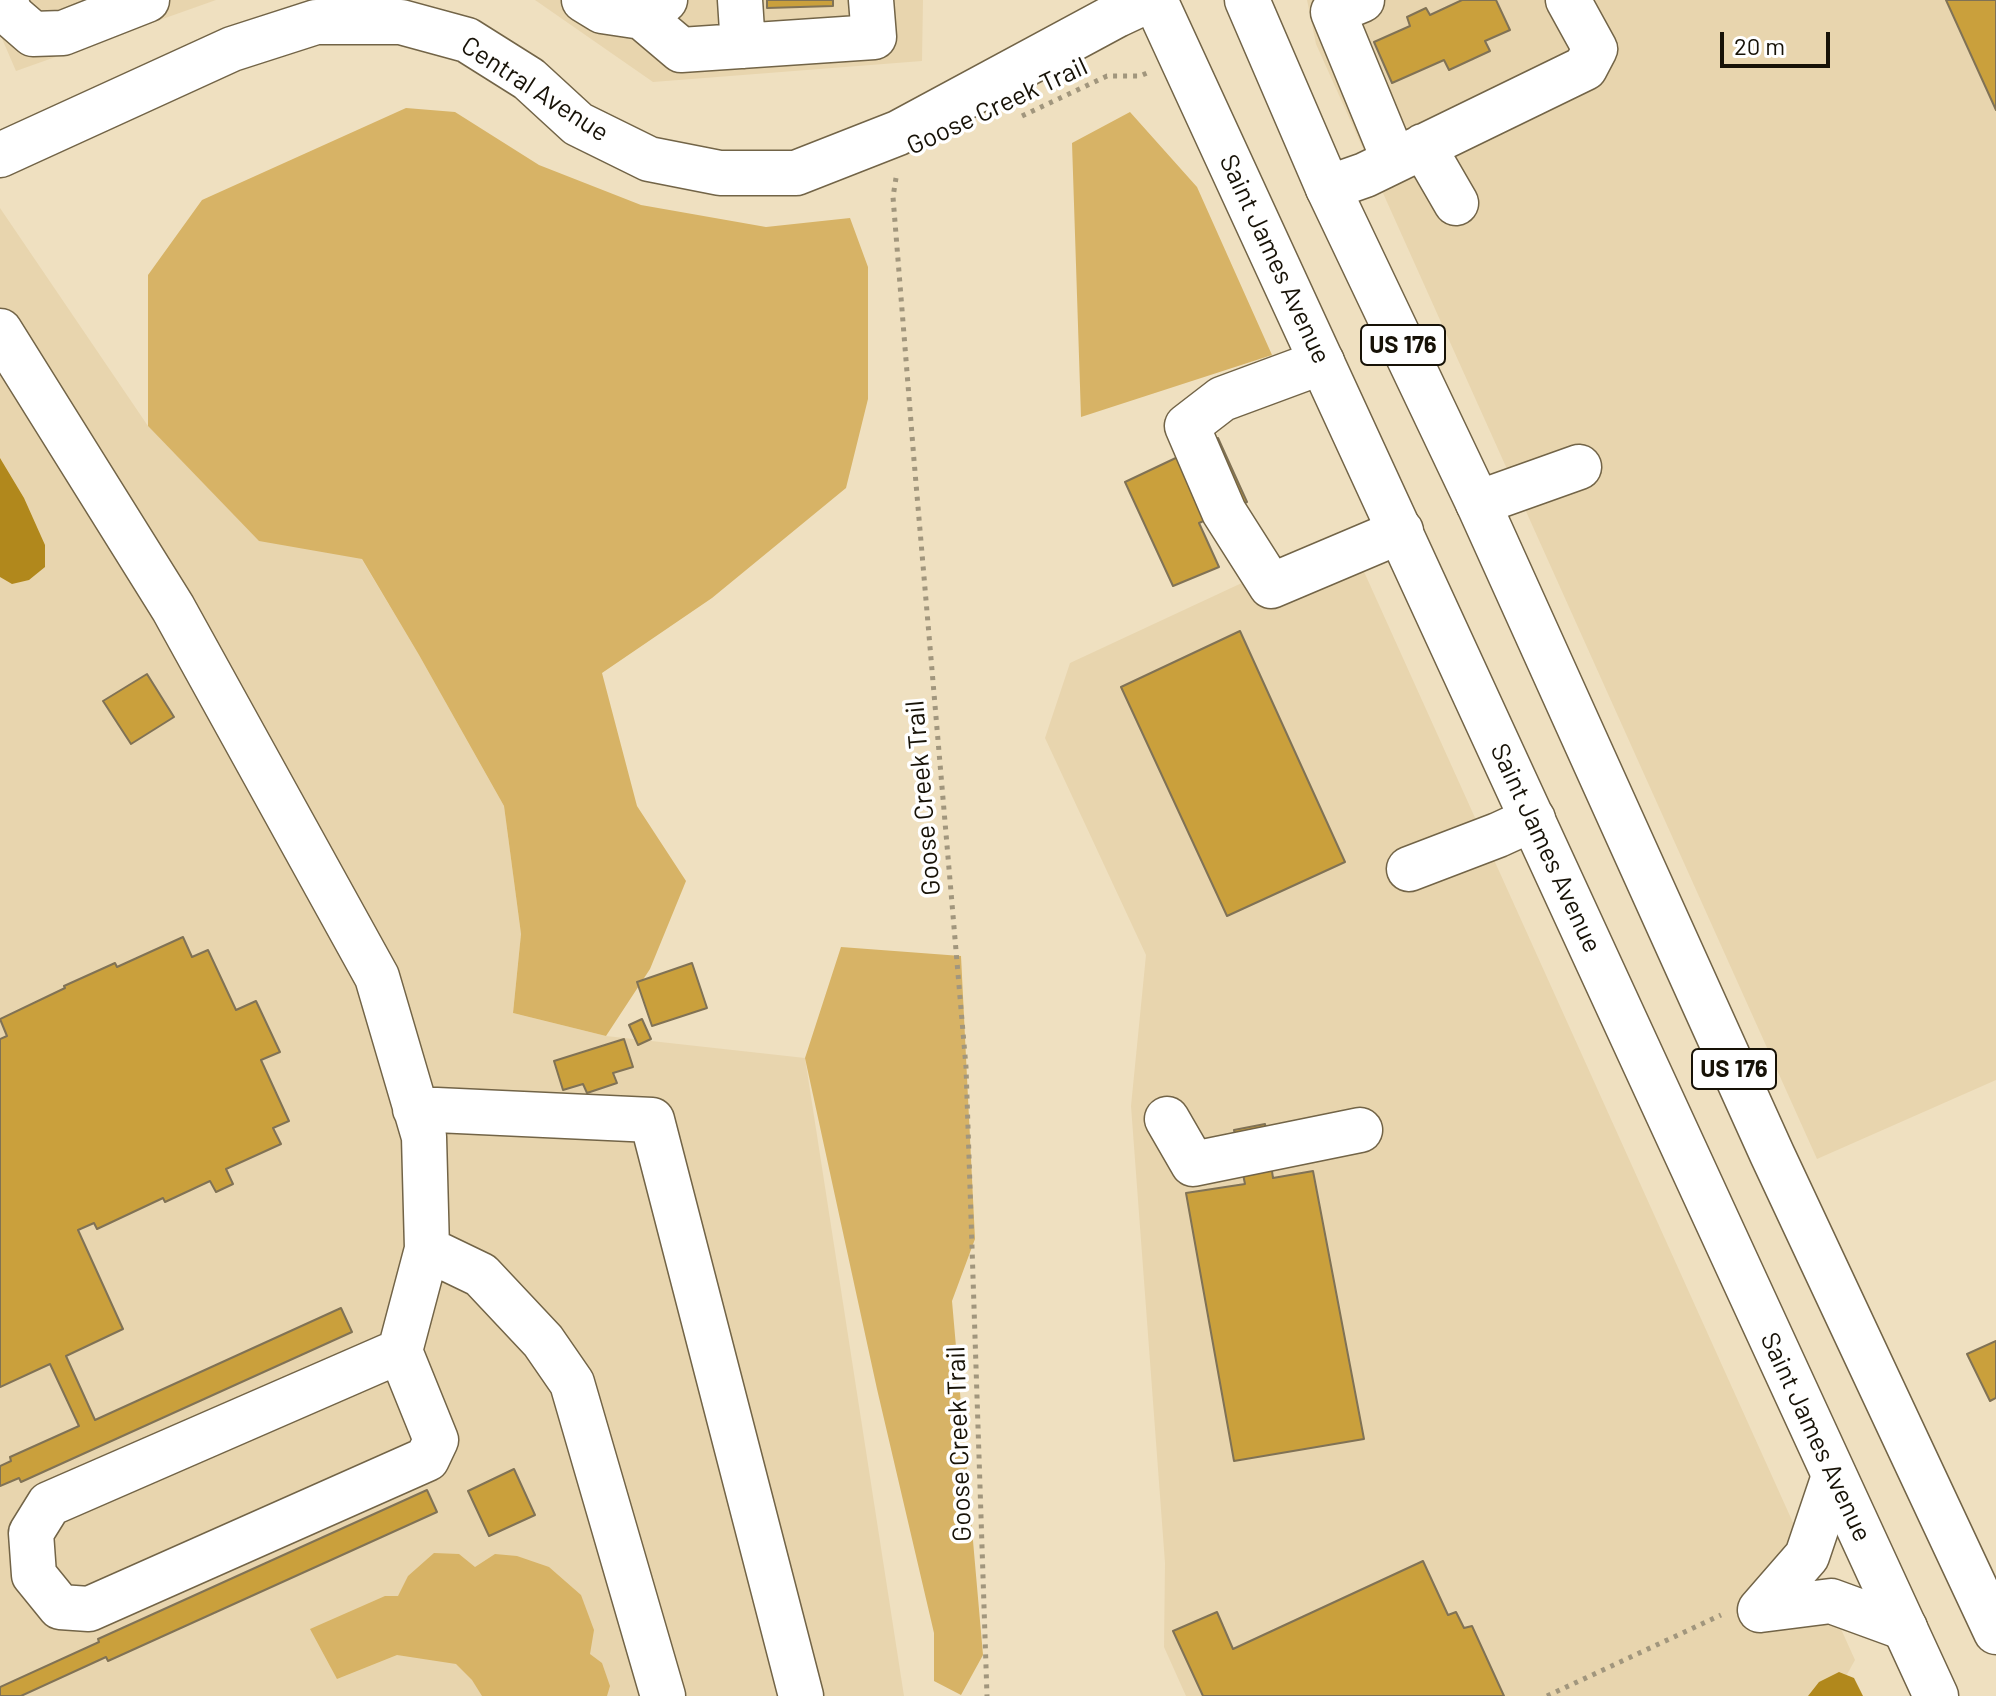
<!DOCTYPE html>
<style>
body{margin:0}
#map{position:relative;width:1996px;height:1696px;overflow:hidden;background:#efe0c0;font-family:Barlow,sans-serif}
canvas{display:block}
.scale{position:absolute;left:1720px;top:32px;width:110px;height:36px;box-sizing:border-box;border:4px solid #171207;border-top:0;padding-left:10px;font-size:24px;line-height:28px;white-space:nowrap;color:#171207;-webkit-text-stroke:6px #fff;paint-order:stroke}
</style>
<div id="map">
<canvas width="1996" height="1696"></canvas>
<div class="scale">20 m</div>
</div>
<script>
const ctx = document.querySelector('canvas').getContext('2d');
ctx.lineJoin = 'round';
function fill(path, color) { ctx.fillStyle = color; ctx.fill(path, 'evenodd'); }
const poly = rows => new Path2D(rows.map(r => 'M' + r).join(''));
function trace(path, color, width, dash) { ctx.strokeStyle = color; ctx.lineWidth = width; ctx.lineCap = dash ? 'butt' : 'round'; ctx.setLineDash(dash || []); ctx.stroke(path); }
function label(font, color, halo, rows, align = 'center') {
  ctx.font = font + ' Barlow,sans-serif'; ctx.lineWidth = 7; ctx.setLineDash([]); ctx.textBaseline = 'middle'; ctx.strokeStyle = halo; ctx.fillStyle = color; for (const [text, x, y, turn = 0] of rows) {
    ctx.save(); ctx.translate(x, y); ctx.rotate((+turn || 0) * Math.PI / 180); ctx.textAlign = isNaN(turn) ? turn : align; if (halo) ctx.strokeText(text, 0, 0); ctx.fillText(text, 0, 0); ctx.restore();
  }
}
const built = poly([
 [0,0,216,0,16,71,0,34],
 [535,0,923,0,922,61,653,82],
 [1307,0,1996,0,1996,1080,1817,1159,1316,44],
 [0,208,148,426,259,540,361,558,419,655,504,806,521,934,513,1013,606,1036,805,1058,904,1696,0,1696],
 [1347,534,1855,1660,1835,1696,1186,1696,1164,1647,1165,1563,1131,1106,1146,955,1045,738,1070,663]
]);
const green = poly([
 [406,108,455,112,539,165,641,205,766,227,850,218,868,267,868,399,846,488,712,598,602,673,637,806,686,881,650,969,606,1036,513,1013,521,934,504,806,419,655,362,559,259,541,148,426,148,275,202,200],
 [1130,112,1197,187,1272,355,1081,417,1072,143],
 [841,947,961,956,975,1239,952,1301,983,1655,961,1695,934,1681,934,1633,877,1389,805,1058],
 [434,1553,459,1554,475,1567,495,1554,517,1556,549,1567,581,1595,594,1630,590,1654,602,1663,610,1686,607,1696,482,1696,472,1680,456,1664,397,1655,337,1679,310,1629,385,1596,398,1596,408,1576]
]);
const water = poly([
 [0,458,24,498,45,545,45,567,29,580,12,584,0,577],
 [1839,1672,1854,1678,1863,1696,1808,1696,1819,1682]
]);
const building = poly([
 [767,0,833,0,833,6,767,8,767,0],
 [1462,0,1496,0,1510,30,1485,41,1490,51,1449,70,1444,60,1392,83,1374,42,1410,26,1407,17,1426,8,1430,15,1462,0],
 [1946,0,1996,0,1996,110,1946,0],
 [1218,438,1247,502,1199,523,1219,567,1173,586,1125,482,1218,438],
 [1240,631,1345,862,1227,916,1121,687,1240,631],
 [147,674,174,717,131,744,103,701,147,674],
 [183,937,192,957,208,950,236,1010,256,1001,280,1052,261,1060,289,1121,273,1128,281,1144,226,1169,233,1184,216,1192,210,1181,165,1202,163,1198,97,1229,94,1223,78,1230,123,1329,66,1356,95,1420,341,1308,352,1332,21,1482,19,1478,0,1486,0,1466,11,1461,10,1457,79,1426,50,1364,0,1387,0,1039,7,1036,0,1019,65,988,64,986,115,963,117,967,183,937],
 [692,963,707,1008,652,1026,637,982,692,963],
 [642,1019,651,1039,638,1045,629,1025,642,1019],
 [624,1039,633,1067,613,1073,617,1083,587,1093,583,1084,563,1090,554,1061,624,1039],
 [1265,1124,1273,1178,1313,1171,1364,1439,1234,1461,1186,1193,1245,1184,1234,1130,1265,1124],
 [1996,1341,1996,1398,1990,1401,1967,1354,1996,1341],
 [514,1469,535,1515,489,1536,468,1491,514,1469],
 [427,1490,437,1512,108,1661,106,1657,21,1696,0,1696,0,1687,99,1642,98,1639,427,1490],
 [1423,1561,1448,1615,1456,1612,1464,1628,1472,1626,1504,1696,1203,1696,1173,1631,1217,1612,1233,1649,1423,1561]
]);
const path = poly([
 [1022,116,1107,76,1140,76,1147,73],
 [896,178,893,197,914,460,966,1067,987,1696],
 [1547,1696,1721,1615]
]);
const minor = poly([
 [5,0,11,15,33,34,63,33,147,0],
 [584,0,602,11,642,17,665,0],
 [740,0,743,46],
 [1362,0,1333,12,1394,160],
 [642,17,681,50,874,37,871,0],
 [1423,146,1456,203],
 [0,155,232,49,316,22,401,22,467,40,529,79,578,124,649,159,720,173,796,173,898,133,1117,15,1149,0],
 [1328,188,1365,175,1585,68,1595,49,1568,0],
 [0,331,173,608,377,977,424,1137,427,1249,400,1351,436,1440,427,1459,89,1609,60,1607,34,1575,31,1533,49,1504,400,1351],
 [1322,362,1222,399,1187,426,1224,512,1271,586,1401,531],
 [1478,503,1579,467],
 [1409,869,1498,835,1533,819],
 [415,1109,652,1120,801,1696],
 [1167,1119,1193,1164,1360,1130],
 [427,1249,481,1275,543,1341,572,1383,663,1696],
 [1760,1610,1807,1556,1834,1476],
 [1760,1610,1831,1601,1905,1628]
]);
const major = poly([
 [1155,0,1936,1696],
 [1247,0,1328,188,1478,503,1772,1154,1996,1632]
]);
const shields = [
 [1403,345,84],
 [1734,1069,84]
];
const shieldNames = [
 ["US 176",1403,345],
 ["US 176",1734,1069]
];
const streetNames = [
 ["Central Avenue",535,89,33],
 ["Goose Creek Trail",997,106,-25],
 ["Saint James Avenue",1275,259,65],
 ["Goose Creek Trail",923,798,-95],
 ["Saint James Avenue",1546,848,65],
 ["Saint James Avenue",1816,1437,65],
 ["Goose Creek Trail",959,1444,-92]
];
fill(built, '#e8d5ae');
fill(green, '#d7b366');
fill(water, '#b1881c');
fill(building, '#caa03c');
trace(building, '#807255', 2);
trace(minor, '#726447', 47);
trace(major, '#726447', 47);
trace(path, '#a1967d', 5, [4, 6]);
trace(minor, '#fff', 44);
trace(major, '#fff', 44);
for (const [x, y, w] of shields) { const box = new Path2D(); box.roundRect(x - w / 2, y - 20, w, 40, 6); ctx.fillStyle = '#fff'; ctx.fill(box); trace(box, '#171207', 2); }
label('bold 24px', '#171207', null, shieldNames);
label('26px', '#171207', '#fff', streetNames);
</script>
